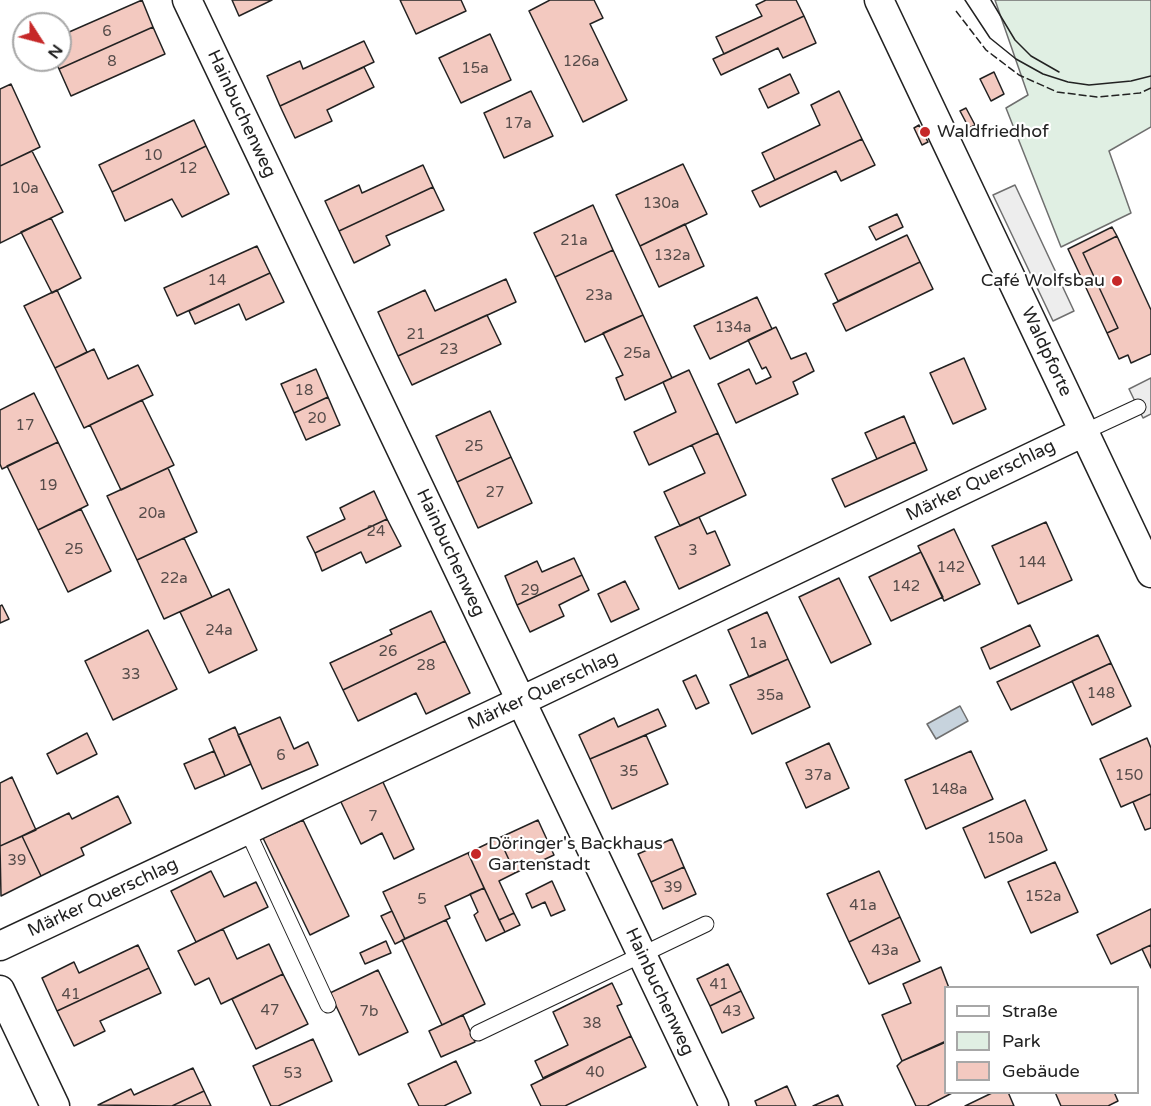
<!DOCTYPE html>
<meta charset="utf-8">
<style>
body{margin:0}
#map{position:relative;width:1151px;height:1106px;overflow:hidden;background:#fff;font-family:"Varela Round",sans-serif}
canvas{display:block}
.legend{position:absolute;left:944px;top:986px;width:195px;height:108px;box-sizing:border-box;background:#fff;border:2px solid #a7a7a7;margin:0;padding:8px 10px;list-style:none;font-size:18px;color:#222}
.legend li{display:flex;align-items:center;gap:12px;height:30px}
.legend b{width:30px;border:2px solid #a7a7a7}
.north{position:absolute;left:12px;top:12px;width:60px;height:60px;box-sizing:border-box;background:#fff;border:2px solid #a7a7a7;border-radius:50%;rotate:126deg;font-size:16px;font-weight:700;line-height:24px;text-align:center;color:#222}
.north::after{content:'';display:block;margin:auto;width:21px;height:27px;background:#c62828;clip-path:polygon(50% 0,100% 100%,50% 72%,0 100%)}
</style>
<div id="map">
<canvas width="1151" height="1106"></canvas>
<ul class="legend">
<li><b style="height:8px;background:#fff"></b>Straße</li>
<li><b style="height:16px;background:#e0efe3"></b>Park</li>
<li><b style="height:16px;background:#f3c9c0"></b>Gebäude</li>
</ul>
<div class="north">N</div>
</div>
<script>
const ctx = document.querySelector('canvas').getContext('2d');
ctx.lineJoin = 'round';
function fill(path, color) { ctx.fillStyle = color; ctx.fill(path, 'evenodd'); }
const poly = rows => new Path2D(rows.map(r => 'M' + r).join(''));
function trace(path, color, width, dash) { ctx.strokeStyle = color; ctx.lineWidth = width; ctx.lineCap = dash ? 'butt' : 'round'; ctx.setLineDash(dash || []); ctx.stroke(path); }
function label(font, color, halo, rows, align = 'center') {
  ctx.font = font + ' "Varela Round",sans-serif'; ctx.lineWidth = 4.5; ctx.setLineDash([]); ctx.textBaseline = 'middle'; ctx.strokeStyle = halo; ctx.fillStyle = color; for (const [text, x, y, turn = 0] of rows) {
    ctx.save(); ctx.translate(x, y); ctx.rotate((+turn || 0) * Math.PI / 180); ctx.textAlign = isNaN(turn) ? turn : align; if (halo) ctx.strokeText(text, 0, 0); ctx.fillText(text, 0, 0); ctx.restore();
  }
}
const green = poly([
 [995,0,1151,0,1151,127,1109,151,1131,213,1061,247,1006,108,1028,95,995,0]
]);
const parking = poly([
 [1015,185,1074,311,1053,321,993,195,1015,185],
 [1151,378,1151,414,1143,418,1129,389,1151,378]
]);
const water = poly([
 [960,706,968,721,936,739,927,724,960,706]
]);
const building = poly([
 [142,0,153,27,59,69,55,60,60,60,60,36,142,0],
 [232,0,272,0,239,16,232,0],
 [400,0,461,0,466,11,416,34,400,0],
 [550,0,594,0,603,18,590,24,627,100,583,122,529,11,550,0],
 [766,0,796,0,804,16,724,54,716,37,762,16,756,5,766,0],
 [804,16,816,43,783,58,778,48,721,75,713,59,804,16],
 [153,27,165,54,71,96,59,69,153,27],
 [490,34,511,80,461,103,439,58,490,34],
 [364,41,374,62,280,106,267,76,300,61,303,69,364,41],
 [364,67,374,87,327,110,332,121,295,138,280,106,364,67],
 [994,72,1004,94,991,101,980,79,994,72],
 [790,74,799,93,768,108,759,89,790,74],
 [11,84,40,147,0,166,0,89,11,84],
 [531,91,553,136,504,158,484,113,531,91],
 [839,91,862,139,775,180,762,153,820,125,811,105,839,91],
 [966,108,975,125,969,128,960,111,966,108],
 [194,120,206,146,112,192,99,165,194,120],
 [919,125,928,142,922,145,914,128,919,125],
 [862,139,875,165,841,181,836,171,760,207,752,191,862,139],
 [206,146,229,194,182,217,172,199,125,221,112,192,206,146],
 [32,151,63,212,0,243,0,166,32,151],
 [683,164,707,214,640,246,616,195,683,164],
 [423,165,433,187,339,231,325,201,359,185,362,193,423,165],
 [433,187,444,210,386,236,390,245,354,263,339,231,433,187],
 [593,205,613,250,555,277,534,233,593,205],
 [897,214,903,227,876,240,869,227,897,214],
 [51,218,81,278,52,293,21,232,51,218],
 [685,224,704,266,659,287,640,246,685,224],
 [1112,227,1117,236,1083,253,1118,328,1107,333,1068,249,1112,227],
 [907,235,920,262,838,301,825,274,907,235],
 [1117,236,1151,310,1151,354,1131,363,1128,355,1119,359,1107,333,1118,328,1083,253,1117,236],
 [257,246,270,273,177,316,164,288,257,246],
 [613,250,643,315,585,342,555,277,613,250],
 [920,262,933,289,846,331,833,304,920,262],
 [270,273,284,302,246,320,239,304,195,324,189,311,270,273],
 [506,279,516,302,398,356,378,312,425,290,435,311,506,279],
 [57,290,87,352,55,368,24,306,57,290],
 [757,297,772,329,710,359,694,326,757,297],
 [487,315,501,344,412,385,398,356,487,315],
 [643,315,672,378,625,400,616,378,623,375,603,333,643,315],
 [776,327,791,359,806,353,814,371,793,382,798,394,736,423,718,384,749,369,756,384,771,377,766,367,762,369,748,340,776,327],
 [94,349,108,379,138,365,153,395,84,428,55,368,94,349],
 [964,358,986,409,953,424,930,373,964,358],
 [316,369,328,397,294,413,281,384,316,369],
 [689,370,718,433,649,465,634,432,676,412,663,382,689,370],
 [34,393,58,442,2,469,0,464,0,410,34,393],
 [328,397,340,425,306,440,294,413,328,397],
 [142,400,174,465,121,490,90,425,142,400],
 [490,411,511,457,457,482,436,436,490,411],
 [904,416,915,442,877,459,865,433,904,416],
 [718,433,746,495,680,526,664,492,705,473,692,445,718,433],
 [58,442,88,505,38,530,7,466,58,442],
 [915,442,927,470,845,507,832,479,915,442],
 [511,457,532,503,478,528,457,482,511,457],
 [168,468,197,532,137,560,107,496,168,468],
 [374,491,387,519,315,553,307,537,345,519,340,508,374,491],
 [81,509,111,571,68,592,38,530,81,509],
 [699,517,707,534,715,531,730,565,679,589,655,537,699,517],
 [387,519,401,546,366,563,361,552,322,571,315,553,387,519],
 [1046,522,1072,580,1018,604,992,546,1046,522],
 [954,529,980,584,944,601,918,546,954,529],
 [184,538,212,597,164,619,137,560,184,538],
 [921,552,943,597,891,621,869,577,921,552],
 [574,558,582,575,517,605,505,576,537,561,542,572,574,558],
 [582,575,589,590,559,605,564,616,530,632,517,605,582,575],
 [839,578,871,644,831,663,799,597,839,578],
 [625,581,639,609,611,622,598,594,625,581],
 [229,589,257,650,209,673,180,612,229,589],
 [2,605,9,619,0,623,0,606,2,605],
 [431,611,445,641,343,690,330,663,392,634,390,630,431,611],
 [767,612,788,659,749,677,728,630,767,612],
 [1030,625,1040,646,990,669,981,648,1030,625],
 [148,630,177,689,113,720,85,661,148,630],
 [1098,635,1111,663,1011,710,997,682,1098,635],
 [445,641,470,693,426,714,416,693,358,721,343,690,445,641],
 [788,659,810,707,752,734,730,685,788,659],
 [1111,663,1131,706,1092,725,1072,681,1111,663],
 [696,675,709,703,696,709,683,681,696,675],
 [658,709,666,726,590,759,579,735,614,718,618,727,658,709],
 [280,717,294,749,308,742,318,765,262,789,238,735,280,717],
 [235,727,251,764,225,776,209,739,235,727],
 [87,733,97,754,57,774,47,754,87,733],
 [646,735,668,784,612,809,590,759,646,735],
 [1147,738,1151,748,1151,794,1121,807,1100,759,1147,738],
 [829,743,849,788,806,808,786,763,829,743],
 [214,751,225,776,195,789,184,764,214,751],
 [971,751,993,799,926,829,905,780,971,751],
 [12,777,36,830,0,846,0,783,12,777],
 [382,780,414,849,394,859,382,833,361,844,340,800,382,780],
 [1151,794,1151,828,1145,830,1133,802,1151,794],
 [118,796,131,823,81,848,84,855,41,876,22,836,69,813,72,819,118,796],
 [1025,800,1047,850,985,878,963,828,1025,800],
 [303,820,349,916,310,935,263,838,303,820],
 [538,820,554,855,515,873,499,838,538,820],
 [22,836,41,876,1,896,0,846,22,836],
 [499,838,515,873,499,881,514,913,499,920,468,853,499,838],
 [672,839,684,867,651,882,638,854,672,839],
 [468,853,484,888,445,906,450,918,405,939,383,892,468,853],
 [1055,862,1078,912,1031,933,1008,882,1055,862],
 [684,867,696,894,663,909,651,882,684,867],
 [211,871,224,897,256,882,268,907,196,942,171,891,211,871],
 [879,871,900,917,849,942,827,894,879,871],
 [552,881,565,910,551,916,545,902,532,908,526,894,552,881],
 [484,888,505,932,486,941,474,915,478,912,470,894,484,888],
 [1151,909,1151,945,1111,964,1097,935,1151,909],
 [392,911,405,939,395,944,381,916,392,911],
 [514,913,520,925,505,932,499,920,514,913],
 [900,917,920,961,869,984,849,942,900,917],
 [446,920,485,1004,442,1025,402,940,446,920],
 [223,929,237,959,269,944,283,974,221,1004,209,978,195,985,178,951,223,929],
 [386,941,391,953,365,964,360,953,386,941],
 [138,945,149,968,57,1011,42,978,74,962,79,973,138,945],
 [1151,945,1151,968,1142,949,1151,945],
 [728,964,741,991,710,1006,697,979,728,964],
 [941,967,949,988,946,988,946,1042,902,1061,882,1015,911,1003,903,984,941,967],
 [149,968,161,993,100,1021,105,1031,74,1046,57,1011,149,968],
 [378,970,408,1032,359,1055,330,993,378,970],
 [283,974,308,1024,256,1049,232,999,283,974],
 [612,983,622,1004,617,1006,631,1036,543,1078,535,1061,568,1045,553,1012,612,983],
 [741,991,754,1018,722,1033,710,1006,741,991],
 [463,1015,475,1042,441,1057,429,1031,463,1015],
 [631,1036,646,1067,565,1106,541,1106,531,1085,631,1036],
 [313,1039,332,1081,278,1106,271,1106,253,1066,313,1039],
 [944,1042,946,1047,946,1092,954,1092,927,1106,916,1106,897,1066,902,1061,944,1042],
 [456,1061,471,1093,444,1106,419,1106,408,1084,456,1061],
 [193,1068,204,1091,172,1106,98,1105,131,1089,134,1095,193,1068],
 [787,1086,796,1106,757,1106,755,1101,787,1086],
 [204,1091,211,1106,172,1106,204,1091],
 [994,1092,1008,1092,1014,1106,965,1106,994,1092],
 [1055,1092,1114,1092,1118,1101,1108,1106,1061,1106,1055,1092],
 [838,1095,843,1106,813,1106,838,1095]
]);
const service = poly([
 [1084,432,1138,407],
 [247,830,328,1005],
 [478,1033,706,924]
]);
const minor = poly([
 [187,0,714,1106],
 [879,0,1151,573],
 [0,946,521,701,1084,432],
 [0,990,55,1106]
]);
const tram = poly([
 [965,0,990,38,1016,59,1043,74,1068,82,1089,85,1131,81,1151,76],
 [991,0,1015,40,1031,56,1059,72]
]);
const fence = poly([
 [956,11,986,50,1019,75,1057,92,1097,97,1140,93,1151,88]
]);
const markers = [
 [925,132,6,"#c62828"],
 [1117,281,6,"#c62828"],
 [476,854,6,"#c62828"]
];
const numberNames = [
 ["6",107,32],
 ["8",112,62],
 ["126a",581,62],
 ["15a",475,69],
 ["17a",518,124],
 ["10",153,156],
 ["12",188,169],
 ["10a",25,189],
 ["130a",661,204],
 ["21a",574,241],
 ["132a",672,256],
 ["14",217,281],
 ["23a",599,296],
 ["134a",733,328],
 ["21",416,335],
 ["23",449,350],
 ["25a",637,354],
 ["18",304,391],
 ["20",317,419],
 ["17",25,426],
 ["25",474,447],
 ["19",48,486],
 ["27",495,493],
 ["20a",152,514],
 ["24",376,532],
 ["25",74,550],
 ["3",693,551],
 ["144",1032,563],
 ["142",951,568],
 ["22a",174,579],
 ["142",906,587],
 ["29",530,591],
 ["24a",219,631],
 ["1a",758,644],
 ["26",388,652],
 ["28",426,666],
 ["33",131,675],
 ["148",1101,694],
 ["35a",770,696],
 ["6",281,756],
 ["35",629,772],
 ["37a",818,776],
 ["150",1129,776],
 ["148a",949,790],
 ["7",373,817],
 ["150a",1005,839],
 ["39",17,861],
 ["39",673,888],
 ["152a",1043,897],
 ["5",422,900],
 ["41a",863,906],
 ["43a",885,951],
 ["41",719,985],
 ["41",71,995],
 ["47",270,1011],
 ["7b",369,1012],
 ["43",732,1012],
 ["38",592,1024],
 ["40",595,1073],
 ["53",293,1074]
];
const streetNames = [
 ["Hainbuchenweg",241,114,65],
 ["Waldpforte",1046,352,65],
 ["Märker Querschlag",981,481,-26],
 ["Hainbuchenweg",450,553,65],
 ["Märker Querschlag",543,691,-25],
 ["Märker Querschlag",103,898,-25],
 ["Hainbuchenweg",659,992,65]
];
const poiNames = [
 ["Waldfriedhof",937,132],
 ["Café Wolfsbau",1105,281,"right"],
 ["Döringer's Backhaus",488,844],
 ["Gartenstadt",488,865]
];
fill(green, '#e0efe3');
trace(green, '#6f6f6f', 1.5);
fill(parking, '#ededed');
trace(parking, '#6f6f6f', 1.5);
fill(water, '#c7d3dd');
trace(water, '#6f6f6f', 1.5);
fill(building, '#f3c9c0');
trace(building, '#222', 1.5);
trace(service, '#222', 17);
trace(minor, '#222', 31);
trace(service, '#fff', 15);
trace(minor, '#fff', 28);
trace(tram, '#222', 1.5);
trace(fence, '#222', 1.5, [8, 3]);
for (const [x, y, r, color] of markers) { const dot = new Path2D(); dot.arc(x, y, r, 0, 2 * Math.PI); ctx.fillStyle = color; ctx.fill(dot); trace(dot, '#fff', 2); }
label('15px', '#564c4a', null, numberNames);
label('18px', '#222', '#fff', streetNames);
label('18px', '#222', '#fff', poiNames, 'left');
</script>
